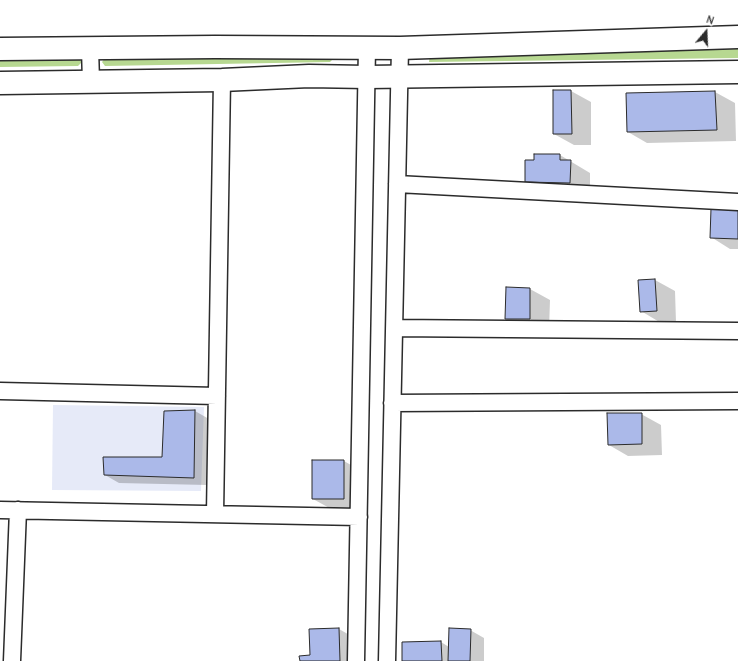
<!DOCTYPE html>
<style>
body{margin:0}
#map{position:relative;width:738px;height:661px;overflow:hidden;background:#fff;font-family:"Comic Neue",sans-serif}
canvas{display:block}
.north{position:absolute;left:686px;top:12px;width:40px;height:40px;-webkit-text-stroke:3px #fff;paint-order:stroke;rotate:19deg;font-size:11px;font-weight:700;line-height:16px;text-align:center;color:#2b2b2b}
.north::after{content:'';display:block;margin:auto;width:14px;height:18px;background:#2b2b2b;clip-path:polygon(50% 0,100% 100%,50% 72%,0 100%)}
</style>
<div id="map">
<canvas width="738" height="661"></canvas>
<div class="north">N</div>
</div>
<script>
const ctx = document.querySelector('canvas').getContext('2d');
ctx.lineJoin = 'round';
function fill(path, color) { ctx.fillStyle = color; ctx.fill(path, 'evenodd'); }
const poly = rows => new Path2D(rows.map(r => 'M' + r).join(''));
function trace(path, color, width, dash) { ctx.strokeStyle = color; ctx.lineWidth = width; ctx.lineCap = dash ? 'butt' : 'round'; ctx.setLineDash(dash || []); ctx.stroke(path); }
const built = poly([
 [53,405,204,407,201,491,52,490]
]);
const green = poly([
 [738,49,738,58,429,62,430,53],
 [106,57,334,58,330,62,105,66,102,62],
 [78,58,82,62,78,66,0,67,0,59]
]);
const shadow = poly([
 [554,91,571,91,591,102,591,145,574,145,554,134],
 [715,92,735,103,736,141,647,143,628,132],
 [560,155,590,173,590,194,546,193,526,182],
 [738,211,738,249,730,249,711,237],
 [655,280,675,291,676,322,661,323,641,311],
 [507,288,530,289,550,300,549,330,526,330,506,319],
 [195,411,209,419,207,485,119,483,105,475,163,458],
 [641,414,661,425,662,455,628,456,609,445],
 [344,461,363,472,364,510,333,510,313,499],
 [310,629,339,629,353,637,353,661,301,661,311,656],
 [470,630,484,638,484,661,403,661,403,643,441,642,449,647]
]);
const building = poly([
 [553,90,571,90,572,134,553,134,553,90],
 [715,91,717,130,627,132,626,93,715,91],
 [534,154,560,154,560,160,571,160,570,183,525,182,525,160,534,160,534,154],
 [711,209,738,210,738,239,710,238,711,209],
 [655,279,657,311,640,312,638,280,655,279],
 [506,287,530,288,530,319,505,319,506,287],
 [195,410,194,478,104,475,103,457,162,457,164,411,195,410],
 [607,413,642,413,642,444,608,445,607,413],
 [312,460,344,460,344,499,312,499,312,460],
 [339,628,340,661,300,661,299,656,310,655,309,629,339,628],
 [449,628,471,629,470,661,448,661,449,628],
 [441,641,442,661,402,661,402,642,441,641]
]);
const street = poly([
 [90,48,91,82],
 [397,184,738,202],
 [394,328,738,331],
 [0,391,217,396],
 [392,403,738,401],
 [0,510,359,517],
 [215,514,222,80],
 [12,661,18,510],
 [356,661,367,47],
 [387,661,400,48]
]);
const secondary = poly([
 [0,49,215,47,400,48,738,37],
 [0,83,222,80,309,76,367,77,738,72]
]);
fill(built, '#e6eaf8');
fill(green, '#b7d891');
fill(shadow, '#0003');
fill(building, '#abb9e9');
trace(building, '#2b2b2b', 1);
trace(street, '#2b2b2b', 19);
trace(secondary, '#2b2b2b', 25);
trace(street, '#fff', 16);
trace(secondary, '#fff', 22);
</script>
